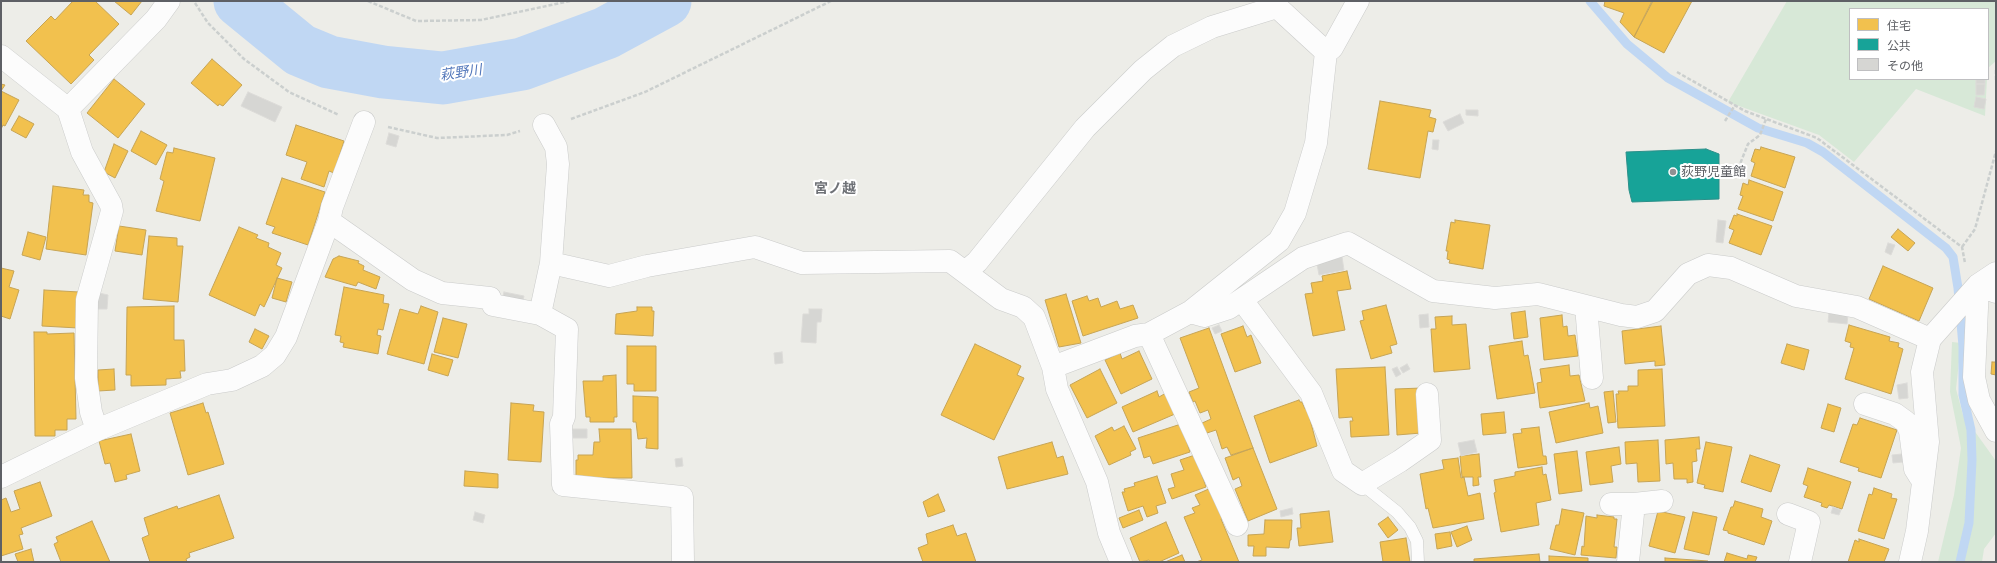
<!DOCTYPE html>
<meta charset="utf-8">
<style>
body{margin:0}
#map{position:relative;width:1997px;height:563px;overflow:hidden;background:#edede8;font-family:Cabin,"Noto Sans JP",sans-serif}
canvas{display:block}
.frame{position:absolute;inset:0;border:2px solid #5e6065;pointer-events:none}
.legend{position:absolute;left:1849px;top:8px;width:140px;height:72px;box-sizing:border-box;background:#fff;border:1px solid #bfbfc1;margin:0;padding:5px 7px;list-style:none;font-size:12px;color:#5e6065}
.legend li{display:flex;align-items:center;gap:8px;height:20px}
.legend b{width:20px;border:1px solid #bfbfc1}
</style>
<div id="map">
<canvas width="1997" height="563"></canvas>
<div class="frame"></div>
<ul class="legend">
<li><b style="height:11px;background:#f2c14e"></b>住宅</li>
<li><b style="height:11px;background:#17a398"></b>公共</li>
<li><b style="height:11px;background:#d6d6d3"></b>その他</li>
</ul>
</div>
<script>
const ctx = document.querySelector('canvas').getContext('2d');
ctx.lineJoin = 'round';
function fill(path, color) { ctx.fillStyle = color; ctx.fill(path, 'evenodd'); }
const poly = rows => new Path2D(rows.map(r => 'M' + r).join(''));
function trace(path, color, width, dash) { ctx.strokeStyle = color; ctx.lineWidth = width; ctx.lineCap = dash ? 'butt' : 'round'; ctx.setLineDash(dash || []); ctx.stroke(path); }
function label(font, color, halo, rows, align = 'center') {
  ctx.font = font + ' Cabin,"Noto Sans JP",sans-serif'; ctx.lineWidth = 4; ctx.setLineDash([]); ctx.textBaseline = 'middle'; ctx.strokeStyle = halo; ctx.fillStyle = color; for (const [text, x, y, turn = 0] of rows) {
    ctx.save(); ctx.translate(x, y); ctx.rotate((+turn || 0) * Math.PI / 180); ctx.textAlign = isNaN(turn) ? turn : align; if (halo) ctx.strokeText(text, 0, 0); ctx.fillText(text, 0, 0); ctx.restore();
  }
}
const green = poly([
 [1787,1,1996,1,1996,61,1988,68,1988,72,1988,9,1850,9,1850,79,1987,79,1985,116,1916,89,1854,162,1819,135,1728,102],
 [1952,342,1961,343,1956,389,1963,415,1996,461,1996,533,1984,549,1982,562,1938,562,1954,495,1961,448,1950,392]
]);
const homes = poly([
 [73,1,95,1,119,24,89,55,94,60,71,84,26,41,51,16,55,20,73,1],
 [114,1,142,1,131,15,114,1],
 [1605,1,1652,1,1634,37,1620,22,1624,13,1604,6,1605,1],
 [1653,1,1692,1,1664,53,1634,37,1653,1],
 [212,59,242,85,223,106,219,104,218,106,191,83,212,59],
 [114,79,145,104,118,138,87,113,114,79],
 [1,84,5,85,1,91,19,100,5,126,3,125,1,129,1,84],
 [1380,101,1431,110,1429,117,1436,119,1433,132,1428,131,1420,178,1368,169,1380,101],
 [19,116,34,124,26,138,11,130,19,116],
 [296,125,344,141,334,173,329,171,324,187,301,179,307,162,286,155,296,125],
 [141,131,167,145,156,165,131,151,141,131],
 [114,144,128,151,115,178,104,172,114,144],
 [1761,147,1795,157,1785,188,1751,176,1755,163,1751,161,1755,149,1760,150,1761,147],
 [174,148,215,158,200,221,156,211,164,181,160,179,167,152,173,153,174,148],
 [282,178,325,192,308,245,272,233,275,227,266,224,282,178],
 [1749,180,1783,192,1773,221,1738,209,1743,196,1740,195,1743,183,1748,185,1749,180],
 [53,186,84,190,83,195,89,195,89,202,93,203,86,255,46,249,53,186],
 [1737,214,1772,226,1761,255,1729,243,1734,230,1729,228,1734,215,1737,216,1737,214],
 [1455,220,1490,225,1483,269,1449,263,1450,260,1447,259,1448,251,1446,251,1451,222,1455,223,1455,220],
 [119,226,146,230,142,255,115,251,119,226],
 [239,227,258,235,256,238,269,243,268,247,281,253,276,265,282,268,264,307,260,304,255,316,209,295,239,227],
 [1898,229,1915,243,1908,251,1891,237,1898,229],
 [28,232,46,237,40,260,22,255,28,232],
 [149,236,177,238,177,246,183,246,178,302,143,299,149,236],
 [339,256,359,261,358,263,364,266,363,270,380,277,376,289,358,282,356,286,325,277,333,259,339,256],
 [1883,266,1933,288,1919,321,1869,299,1883,266],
 [1,268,14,271,9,287,19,290,10,319,1,316,1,268],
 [1347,271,1351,289,1337,291,1345,330,1313,336,1305,294,1313,293,1311,283,1323,281,1322,276,1347,271],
 [277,278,292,282,286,302,272,298,277,278],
 [344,287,384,295,383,303,389,304,383,330,378,329,377,335,381,336,378,354,343,347,344,343,340,342,341,336,335,335,344,287],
 [44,290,79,292,78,328,42,326,44,290],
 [1066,294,1081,343,1059,347,1045,300,1066,294],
 [1087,296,1089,301,1098,298,1101,307,1117,301,1120,309,1133,305,1138,318,1083,336,1072,301,1087,296],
 [1386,305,1397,344,1390,346,1392,353,1371,359,1360,321,1364,320,1362,311,1386,305],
 [174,306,174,340,184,340,185,371,180,371,181,378,166,379,166,385,131,386,131,375,126,375,127,307,174,306],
 [421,306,438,312,424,364,387,354,400,309,418,314,421,306],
 [637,307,652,307,652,311,654,311,653,336,615,334,616,314,637,311,637,307],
 [1525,311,1528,337,1514,339,1511,313,1525,311],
 [1562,315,1563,327,1567,326,1568,336,1575,335,1578,356,1544,360,1540,318,1562,315],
 [1452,316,1452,325,1466,324,1470,369,1434,372,1431,329,1436,329,1435,317,1452,316],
 [443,318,467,324,458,358,434,352,443,318],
 [1849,325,1890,337,1889,341,1899,343,1898,347,1903,349,1891,394,1845,379,1854,348,1850,347,1851,343,1845,341,1849,325],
 [1243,326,1247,337,1251,335,1261,363,1235,372,1221,334,1243,326],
 [1661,326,1665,365,1655,366,1655,361,1625,364,1622,331,1661,326],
 [1209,328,1253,448,1231,455,1227,447,1222,449,1216,430,1204,434,1200,424,1211,419,1208,410,1200,413,1195,401,1193,402,1189,392,1199,388,1180,338,1209,328],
 [255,329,269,336,262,349,249,342,255,329],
 [34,332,47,332,47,334,74,333,76,419,67,419,67,430,55,430,55,436,35,436,34,332],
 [1522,341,1524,356,1528,355,1535,393,1497,399,1489,346,1522,341],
 [975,344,1021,366,1017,375,1024,378,994,440,941,415,975,344],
 [1787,344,1809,350,1804,370,1781,363,1787,344],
 [627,346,656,346,656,391,634,391,634,384,627,384,627,346],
 [1139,351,1152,379,1121,394,1105,360,1120,353,1122,359,1139,351],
 [432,354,453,360,448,376,428,370,432,354],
 [1992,362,1996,362,1996,375,1991,374,1992,362],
 [1569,365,1570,376,1579,375,1585,401,1540,408,1537,383,1542,382,1540,369,1569,365],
 [1385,367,1389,435,1351,437,1350,421,1353,421,1352,417,1339,418,1336,369,1385,367],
 [114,369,115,390,98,391,98,370,114,369],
 [1100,369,1117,403,1087,418,1070,385,1100,369],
 [1662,369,1665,426,1618,428,1616,394,1619,394,1618,391,1628,391,1628,386,1638,386,1638,370,1662,369],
 [616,375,617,417,614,417,614,422,590,422,590,417,586,417,583,381,603,381,603,376,616,375],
 [1422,388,1421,433,1397,435,1395,389,1422,388],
 [1157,391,1159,397,1166,393,1175,414,1133,432,1122,407,1157,391],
 [1613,391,1616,422,1608,423,1604,392,1613,391],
 [633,396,658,397,658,449,646,448,647,438,638,439,636,422,633,422,633,396],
 [1299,400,1300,402,1302,402,1305,409,1307,408,1317,446,1270,463,1254,416,1299,400],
 [203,403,206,413,208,412,224,464,188,475,170,413,203,403],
 [511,403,534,405,533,411,544,412,541,462,508,460,511,403],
 [1589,403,1590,408,1598,406,1603,433,1556,443,1549,412,1589,403],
 [1828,404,1841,408,1834,432,1821,428,1828,404],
 [1504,412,1506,433,1483,435,1481,414,1504,412],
 [1860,418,1897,430,1881,478,1858,471,1859,468,1840,462,1853,424,1857,425,1860,418],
 [1181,424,1190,452,1153,464,1150,456,1144,458,1138,438,1181,424],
 [1124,426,1136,449,1130,452,1131,455,1109,465,1095,436,1112,427,1114,431,1124,426],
 [1539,427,1543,456,1546,456,1547,464,1518,468,1513,434,1522,433,1521,429,1539,427],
 [599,429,631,429,632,478,576,478,576,460,578,460,578,455,593,455,594,442,600,442,599,429],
 [131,434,140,471,126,475,127,479,115,482,110,463,105,464,99,441,131,434],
 [1699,437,1700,449,1696,449,1697,461,1692,462,1693,482,1687,483,1687,479,1674,479,1673,463,1666,464,1665,440,1699,437],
 [1658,440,1660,481,1638,482,1637,463,1626,464,1625,442,1658,440],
 [1052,442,1057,458,1063,456,1068,474,1007,489,998,457,1052,442],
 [1706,442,1732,447,1723,492,1704,488,1705,485,1697,483,1706,442],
 [1619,447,1621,464,1611,466,1613,482,1590,485,1586,452,1619,447],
 [1253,448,1277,509,1248,521,1235,489,1242,486,1239,477,1233,480,1225,458,1253,448],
 [1577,451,1582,491,1559,494,1554,454,1577,451],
 [1479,454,1481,477,1478,477,1479,485,1473,486,1473,477,1462,477,1460,456,1479,454],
 [1195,455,1206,487,1172,499,1168,489,1175,487,1171,474,1184,470,1180,460,1195,455],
 [1750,455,1780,465,1771,492,1741,482,1750,455],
 [1458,458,1461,478,1464,477,1468,496,1480,493,1484,519,1433,528,1428,508,1426,509,1420,474,1444,469,1442,460,1458,458],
 [1542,467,1543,475,1546,474,1551,500,1536,503,1539,525,1501,532,1494,493,1496,492,1494,480,1515,476,1515,472,1542,467],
 [1808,468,1851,482,1842,509,1829,505,1827,508,1821,506,1822,503,1804,497,1808,486,1803,484,1808,468],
 [465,471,498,474,498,488,464,486,465,471],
 [1157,476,1166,503,1156,506,1158,513,1147,517,1143,506,1128,511,1122,492,1125,492,1124,489,1135,486,1134,483,1157,476],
 [40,482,52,516,21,528,23,534,19,535,23,549,1,556,1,500,6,498,11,512,20,509,14,491,40,482],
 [1211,488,1223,518,1221,519,1239,562,1196,562,1202,560,1184,517,1195,513,1192,508,1200,505,1195,495,1211,488],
 [1874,488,1892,494,1891,498,1897,499,1884,539,1858,531,1869,494,1872,495,1874,488],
 [938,494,945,511,928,517,923,502,938,494],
 [219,495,234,538,189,553,190,557,186,559,187,562,150,562,142,538,149,535,144,518,177,506,178,509,219,495],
 [1735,501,1763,509,1761,517,1772,521,1764,545,1728,533,1728,531,1723,530,1731,507,1733,507,1735,501],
 [1562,509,1584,513,1575,555,1550,549,1556,525,1559,525,1562,509],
 [1139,510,1143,520,1123,528,1119,518,1139,510],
 [1329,511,1333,542,1299,546,1297,528,1301,528,1300,514,1329,511],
 [1658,511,1685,517,1675,553,1649,546,1658,511],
 [1693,512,1717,517,1709,555,1684,549,1693,512],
 [1597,515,1614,517,1614,519,1617,519,1614,547,1617,547,1616,558,1581,555,1582,546,1584,547,1586,516,1597,518,1597,515],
 [1388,517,1398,530,1388,538,1378,524,1388,517],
 [1265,520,1292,520,1291,540,1290,540,1289,548,1266,547,1266,556,1253,556,1254,546,1248,546,1248,535,1264,534,1265,520],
 [92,521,110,562,61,562,54,544,58,542,56,537,92,521],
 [1166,522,1179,553,1159,562,1150,562,1149,560,1140,562,1130,538,1166,522],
 [953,525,957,536,966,533,976,562,923,562,918,548,928,544,926,534,953,525],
 [1467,526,1472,540,1457,547,1451,532,1467,526],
 [1450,532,1452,546,1437,549,1435,534,1450,532],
 [1406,538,1410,562,1383,562,1380,542,1406,538],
 [1859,539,1889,549,1884,562,1848,562,1855,540,1859,542,1859,539],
 [31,549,34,562,18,562,15,554,31,549],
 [1727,553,1747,559,1748,555,1757,557,1755,562,1724,562,1727,553],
 [1539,554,1540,562,1474,562,1474,559,1539,554],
 [1182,555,1185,562,1165,562,1182,555],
 [1549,556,1588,558,1588,562,1549,562,1549,556],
 [1665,558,1708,561,1708,562,1665,562,1665,558]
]);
const public = poly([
 [1706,149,1719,154,1719,199,1632,202,1629,190,1626,152,1706,149]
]);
const stream = poly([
 [1590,1,1627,44,1668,78,1758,128,1807,143,1823,152,1946,248,1953,257,1958,288,1963,346,1963,395,1971,430,1972,460,1969,523,1960,562]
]);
const river = poly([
 [240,1,300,50,329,62,383,72,443,78,522,64,606,33,665,1]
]);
const building = poly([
 [1976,79,1985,79,1985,84,1976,84,1976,79],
 [1976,84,1985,84,1984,95,1976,95,1976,84],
 [248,92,282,107,275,122,241,106,248,92],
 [1976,97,1986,99,1984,109,1974,107,1976,97],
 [1466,110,1478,110,1478,116,1466,115,1466,110],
 [1460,114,1464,123,1448,131,1443,122,1460,114],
 [389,133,399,136,396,147,386,144,389,133],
 [1433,140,1439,140,1438,150,1432,149,1433,140],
 [1718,220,1726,221,1723,243,1716,242,1718,220],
 [1888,243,1895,245,1891,255,1885,252,1888,243],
 [1342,257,1344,270,1319,275,1317,264,1342,257],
 [504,292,524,296,522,305,502,300,504,292],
 [99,293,108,295,107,309,97,309,99,293],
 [809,309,822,309,821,322,817,322,816,343,801,342,803,314,809,314,809,309],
 [1829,313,1848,315,1847,324,1828,322,1829,313],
 [1428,314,1429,327,1420,328,1419,315,1428,314],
 [1219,325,1222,331,1215,334,1212,328,1219,325],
 [782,352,783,363,775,364,774,353,782,352],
 [1407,364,1410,369,1403,373,1400,368,1407,364],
 [1397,367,1401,374,1396,377,1392,369,1397,367],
 [1907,383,1908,398,1899,399,1897,385,1907,383],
 [572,429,587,429,587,438,572,438,572,429],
 [1474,440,1477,452,1461,456,1458,443,1474,440],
 [1902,454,1903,462,1893,463,1892,455,1902,454],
 [682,458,683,466,676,467,675,459,682,458],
 [1833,507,1841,510,1839,515,1831,513,1833,507],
 [1292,508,1293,514,1281,517,1280,511,1292,508],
 [475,512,485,515,483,523,473,520,475,512]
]);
const path = poly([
 [368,1,416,21,481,20,570,1],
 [195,3,208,23,244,59,289,92,339,115],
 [1996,70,1996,82],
 [1677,72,1745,111,1817,138,1962,247,1965,263],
 [571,119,645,92,831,1],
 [1725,121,1735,105],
 [388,127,437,138,507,135,520,131],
 [1736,174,1748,144,1760,135,1766,119],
 [1962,247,1975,229,1996,151]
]);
const lane = poly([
 [1362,484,1397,512,1410,527,1417,541,1418,562]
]);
const street = poly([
 [1,56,68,109],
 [544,125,556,147,558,164,551,263],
 [329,221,332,207,364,122],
 [966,271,977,262,1085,128,1143,70,1173,46,1212,27,1277,7,1326,52],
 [1996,292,1978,285,1974,377,1979,400,1996,431],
 [1242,300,1311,393,1343,471,1362,484,1400,461,1430,440,1427,394],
 [1586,306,1592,378],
 [1190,312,1279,241,1295,213,1316,143,1326,52,1332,48,1358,1],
 [540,314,551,263,609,276,647,266,755,247,802,263,950,261,1001,299,1023,307,1034,317,1053,367,1057,389,1097,482,1109,533,1121,562],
 [1149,334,1237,525],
 [1053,367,1135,336,1149,334,1190,312,1204,316,1229,308,1303,258,1348,243,1433,291,1495,298,1538,294,1621,315,1637,317,1655,311,1688,274,1708,265,1731,268,1796,296,1857,307,1930,339],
 [1865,404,1895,414,1906,422,1910,431,1915,469,1920,477],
 [97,430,91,412,86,378,87,300,112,211,111,205,82,152,68,109,156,19,169,1],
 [1,477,97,430,207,384,232,380,262,366,275,355,286,337,329,221,413,280,442,293,490,298,493,305,540,314,567,329,564,417,561,424,563,485,682,497,683,562],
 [1611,504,1634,504],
 [1788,514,1809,522,1800,562],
 [1628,562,1634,504,1662,501],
 [1910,562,1917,531,1928,442,1922,372,1930,339,1978,285,1996,273]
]);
const markers = [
 [1673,172,4,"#909193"]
];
const poiNames = [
 ["荻野児童館",1681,172]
];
const waterNames = [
 ["萩野川",461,73,-8]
];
const neighbourhoodNames = [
 ["宮ノ越",835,189]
];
fill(green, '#d7e8d7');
fill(homes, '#f2c14e');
trace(homes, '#c6a455', 1);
fill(public, '#17a398');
trace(public, '#2c8f89', 1);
trace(stream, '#c0d7f3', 9);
trace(river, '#c0d7f3', 53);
fill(building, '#d6d6d3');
trace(building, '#dcdbd8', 1);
trace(lane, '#cacbca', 13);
trace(street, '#cacbca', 23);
trace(path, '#cbcfce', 2.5, [4, 2]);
trace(lane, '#fcfcfc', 12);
trace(street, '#fcfcfc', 22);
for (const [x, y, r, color] of markers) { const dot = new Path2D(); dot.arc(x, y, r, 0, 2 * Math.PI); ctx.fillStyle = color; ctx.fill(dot); trace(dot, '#fff', 1.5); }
label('13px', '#5e6065', '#fff', poiNames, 'left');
label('italic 14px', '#5176ba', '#fff', waterNames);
label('bold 14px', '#6f7277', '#fff', neighbourhoodNames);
</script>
